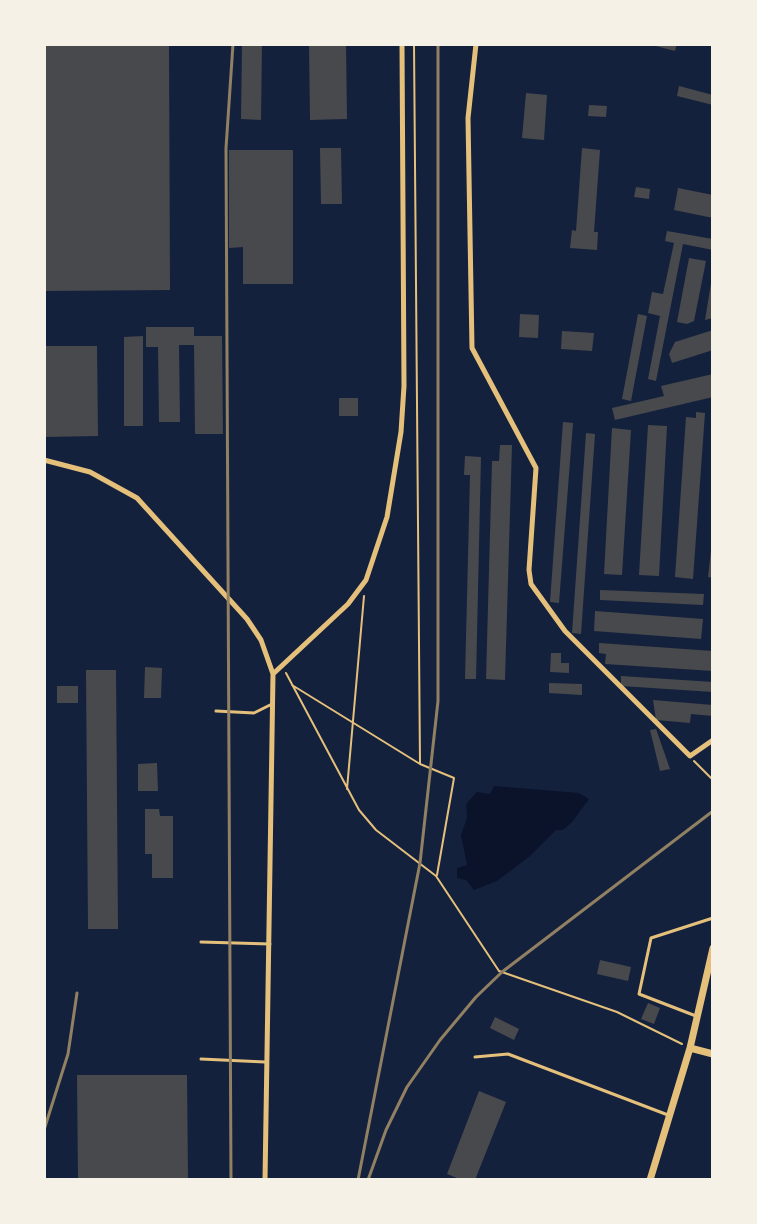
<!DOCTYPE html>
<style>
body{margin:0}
#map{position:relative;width:757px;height:1224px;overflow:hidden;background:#14213d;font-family:Raleway,sans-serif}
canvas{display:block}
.frame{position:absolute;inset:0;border:46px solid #f6f1e7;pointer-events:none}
</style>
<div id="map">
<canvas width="757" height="1224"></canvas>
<div class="frame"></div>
</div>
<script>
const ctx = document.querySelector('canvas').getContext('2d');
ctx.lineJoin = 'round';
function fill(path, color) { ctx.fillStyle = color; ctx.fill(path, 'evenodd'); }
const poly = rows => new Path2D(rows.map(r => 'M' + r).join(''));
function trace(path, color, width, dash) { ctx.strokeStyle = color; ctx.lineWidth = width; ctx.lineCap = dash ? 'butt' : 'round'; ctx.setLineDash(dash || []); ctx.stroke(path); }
const water = poly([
 [494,786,579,793,589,799,573,821,563,830,556,830,529,857,497,881,474,890,466,880,457,878,457,868,467,865,461,835,467,818,466,804,477,792,490,794]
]);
const building = poly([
 [44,44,169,44,170,290,44,291],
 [242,44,262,44,261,120,241,119],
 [309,44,346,44,347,119,310,120],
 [648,44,677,44,675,51],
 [679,86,713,95,713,105,677,96],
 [526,93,547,95,544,140,522,138],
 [589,105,607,106,606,117,588,116],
 [320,148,341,148,342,204,321,204],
 [582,148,600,150,594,232,598,232,597,250,570,248,572,230,576,231],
 [229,150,293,150,293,284,243,284,243,247,229,248],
 [636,187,650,189,649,199,634,197],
 [678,188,713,195,713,218,674,210],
 [667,231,713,239,713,250,683,244,656,381,648,379,660,316,648,313,652,292,663,294,674,243,665,241],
 [689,258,706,261,694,321,687,324,677,322],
 [711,283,713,318,705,320],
 [520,314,539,315,538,338,519,337],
 [638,314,647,316,631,401,622,399],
 [146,327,194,327,194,336,222,336,223,434,195,434,194,345,179,345,180,422,159,422,158,347,146,347],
 [713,330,713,350,672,363,669,354,675,342],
 [562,331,594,333,592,351,561,349],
 [143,336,143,426,124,426,124,337],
 [44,346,97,346,98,436,44,437],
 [713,374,713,397,615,420,612,408,664,396,661,386],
 [339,398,358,398,358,416,339,416],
 [696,412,705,413,693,579,675,577,686,417,696,418],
 [563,422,573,423,559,603,550,602],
 [648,425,667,426,659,576,639,575],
 [612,428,631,430,622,575,604,574],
 [586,433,595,434,581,634,572,633],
 [500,445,512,445,505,680,486,679,492,461,499,461],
 [465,456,481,457,476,679,465,679,470,475,464,475],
 [711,550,713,550,713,578,708,577],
 [600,590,704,594,703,605,600,600],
 [595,611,703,619,701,639,594,631],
 [599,643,713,651,713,671,605,664,606,654,599,653],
 [551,653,561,653,561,663,569,663,569,673,550,672],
 [145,667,162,668,161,698,144,698],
 [86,670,116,670,118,929,88,929],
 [621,676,713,682,713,692,621,686],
 [549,683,582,684,582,695,549,693],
 [57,686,78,686,78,703,57,703],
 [653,700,713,705,713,716,691,714,690,723,656,720],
 [656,729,670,769,660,771,650,730],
 [157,763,158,791,138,791,138,764],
 [145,809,159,809,160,816,173,816,173,878,152,878,152,854,145,854],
 [600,960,631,967,628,981,597,974],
 [648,1003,660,1008,654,1024,641,1019],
 [495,1017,519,1029,514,1040,490,1028],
 [77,1075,187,1075,188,1180,78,1180],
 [479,1091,506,1102,475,1180,462,1180,447,1174]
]);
const path = poly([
 [414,44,420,764],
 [286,673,359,810,376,830,436,876,499,971,617,1012,682,1044],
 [292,685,420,764,454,778,437,875],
 [694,761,713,780],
 [347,789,364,596]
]);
const service = poly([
 [216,711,254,713,270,705],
 [201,942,270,944],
 [696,1016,639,994,651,938,713,918],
 [475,1057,508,1054,668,1115],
 [201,1059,265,1062]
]);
const minor = poly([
 [476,44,468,118,472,348,536,468,529,570,531,584,565,631,690,756,713,740],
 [44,460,90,472,137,498,247,619,261,640,273,674,265,1180],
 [273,674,348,604,366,580,387,517,401,432,404,386,402,44]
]);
const tertiary = poly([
 [690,1048,713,1054],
 [650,1180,690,1048,713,948]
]);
const rail = poly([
 [44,1130,68,1054,77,993],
 [231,1180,226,148,233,44],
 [358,1180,420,863,438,701,438,44],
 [368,1180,386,1130,407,1087,440,1040,476,997,502,972,713,811]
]);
fill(water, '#0b132b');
fill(building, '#48494c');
trace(path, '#e5c07b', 2);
trace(service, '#e5c07b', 3);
trace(minor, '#e5c07b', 5);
trace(tertiary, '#e5c07b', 7);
trace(rail, '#918062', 3);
</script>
